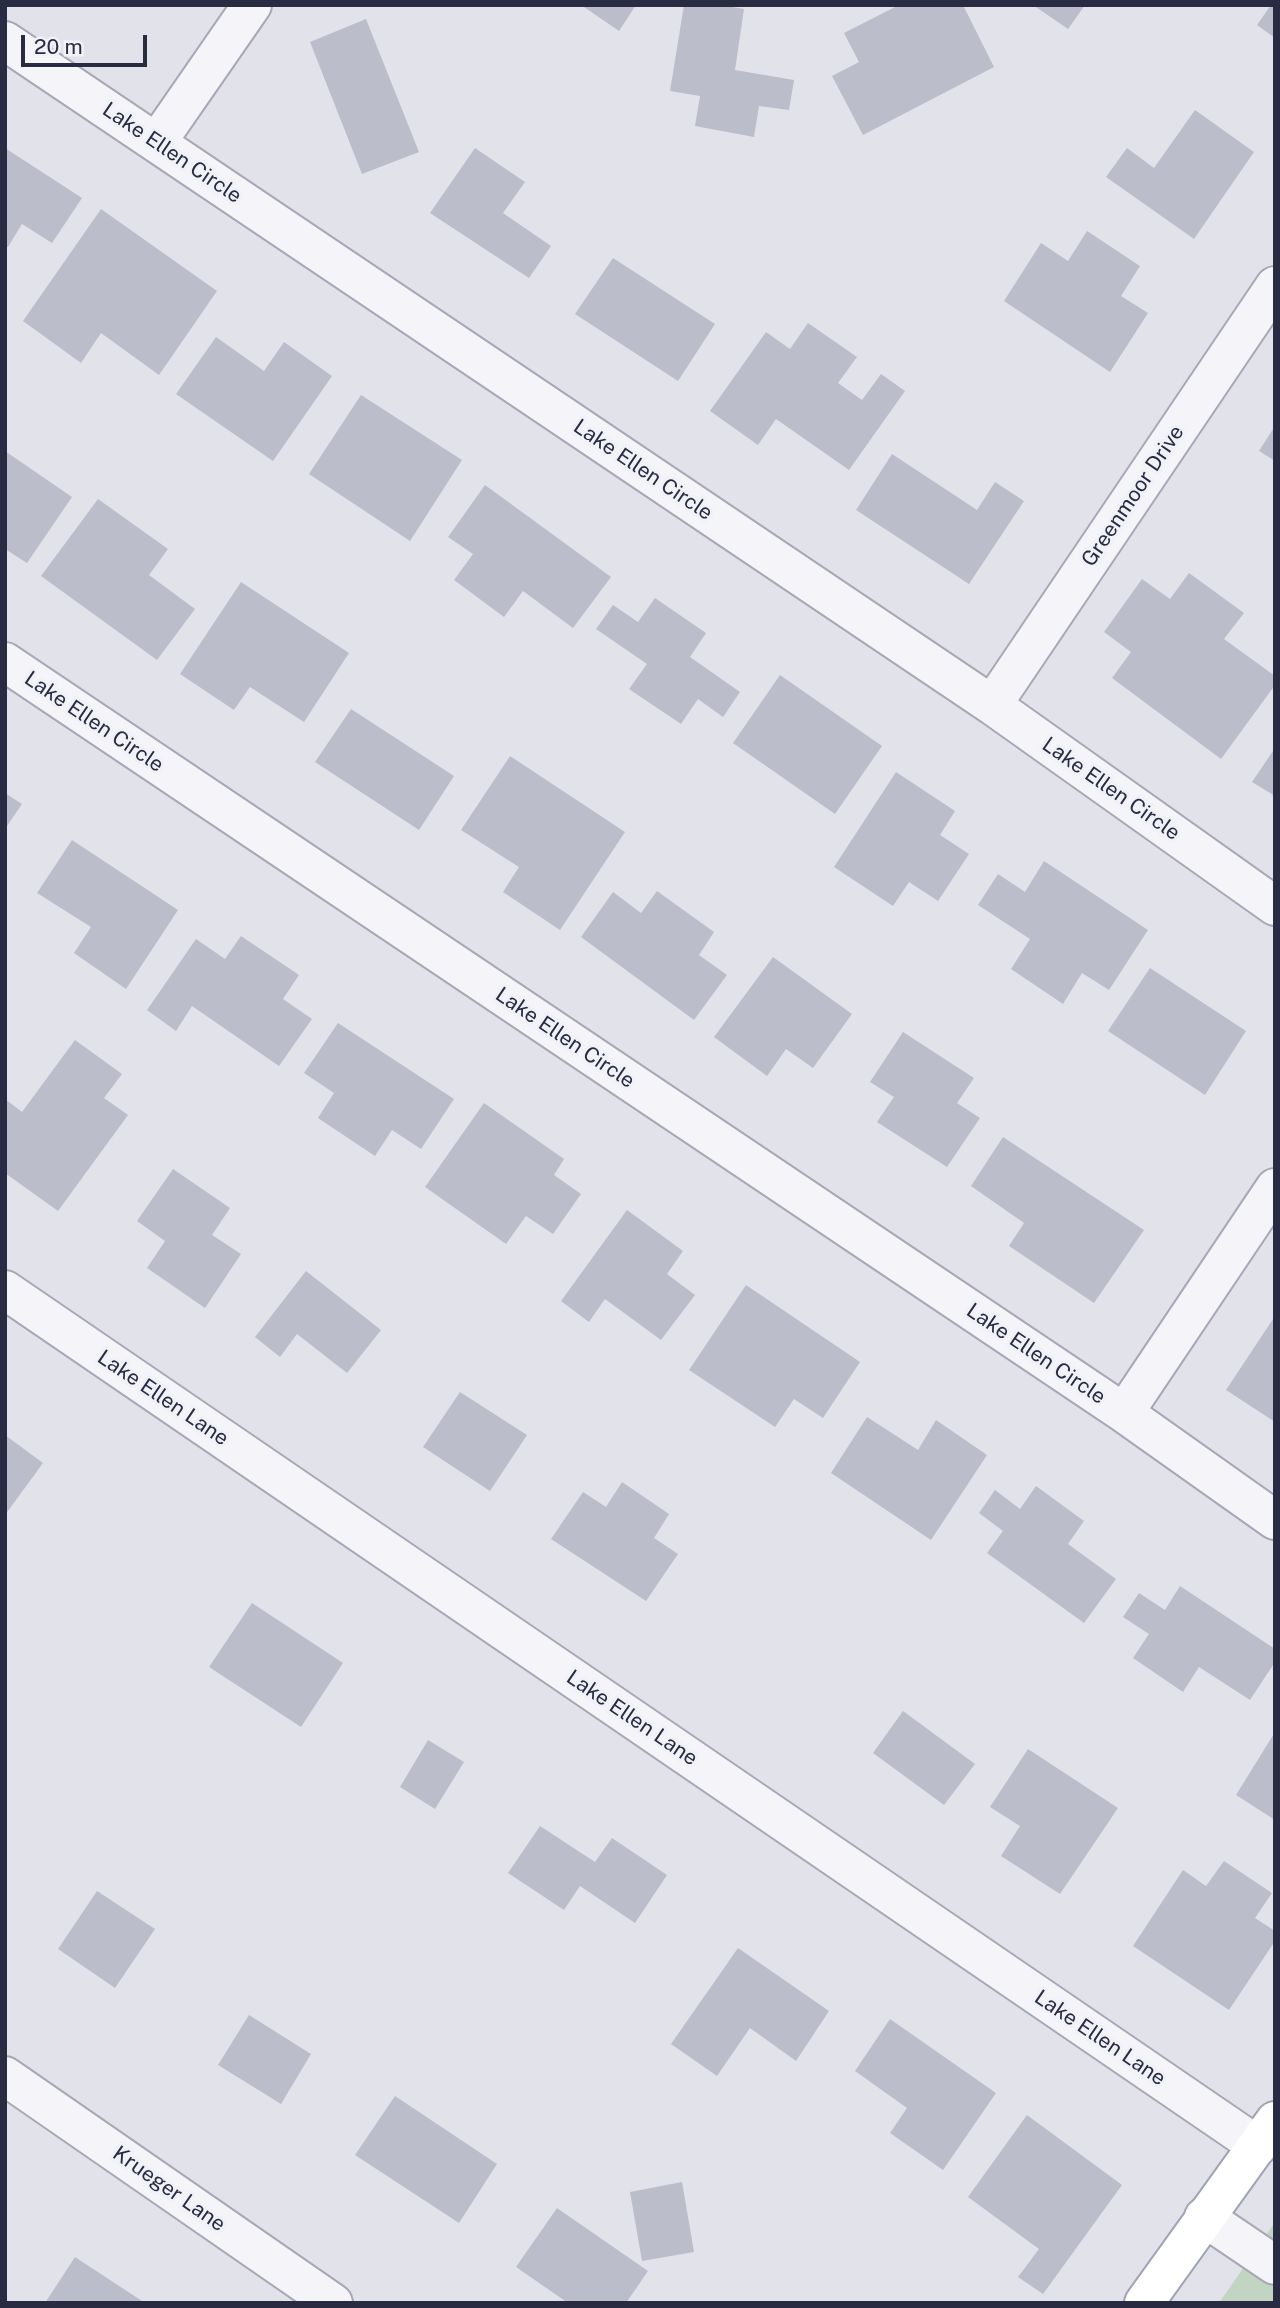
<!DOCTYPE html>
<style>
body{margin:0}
#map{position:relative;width:1280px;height:2308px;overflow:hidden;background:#e2e2eb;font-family:"Public Sans",sans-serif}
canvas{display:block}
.frame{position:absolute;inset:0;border:7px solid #292b43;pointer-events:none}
.scale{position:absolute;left:21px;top:35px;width:126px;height:32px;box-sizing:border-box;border:4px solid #292b43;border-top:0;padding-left:9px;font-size:21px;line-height:24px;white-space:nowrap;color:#292b43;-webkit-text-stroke:5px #f1f2f8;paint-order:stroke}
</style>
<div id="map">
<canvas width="1280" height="2308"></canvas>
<div class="frame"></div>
<div class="scale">20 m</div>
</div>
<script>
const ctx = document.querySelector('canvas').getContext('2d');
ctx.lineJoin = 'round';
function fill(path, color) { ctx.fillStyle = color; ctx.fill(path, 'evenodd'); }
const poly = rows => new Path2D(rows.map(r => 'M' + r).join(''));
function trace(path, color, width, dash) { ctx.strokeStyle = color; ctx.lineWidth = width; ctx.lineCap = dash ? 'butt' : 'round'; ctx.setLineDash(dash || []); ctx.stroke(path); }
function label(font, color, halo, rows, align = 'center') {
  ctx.font = font + ' "Public Sans",sans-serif'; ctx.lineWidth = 7; ctx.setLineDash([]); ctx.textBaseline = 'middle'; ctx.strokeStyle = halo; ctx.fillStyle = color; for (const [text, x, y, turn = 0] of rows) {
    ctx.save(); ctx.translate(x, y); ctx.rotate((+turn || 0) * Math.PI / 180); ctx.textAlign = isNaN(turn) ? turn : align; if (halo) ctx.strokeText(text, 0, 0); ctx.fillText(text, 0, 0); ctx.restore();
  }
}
const green = poly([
 [1275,2222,1275,2303,1219,2303]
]);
const building = poly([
 [581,5,636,5,619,31],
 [684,5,721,5,744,9,735,70,794,80,789,110,759,106,754,137,695,126,700,96,670,91],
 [899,5,963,5,994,67,863,135,832,76,859,62,844,33],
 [1033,5,1085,5,1068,29],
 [1271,5,1275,5,1275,38,1257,25],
 [366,19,419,152,362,174,310,42],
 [1195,110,1254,152,1194,239,1106,177,1127,148,1154,168],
 [5,148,82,198,52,243,22,224,8,247,5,246],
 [475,148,525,182,503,213,551,246,529,278,430,213],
 [101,209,217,291,159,375,101,333,81,363,23,321],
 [1087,231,1140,266,1121,296,1148,313,1110,372,1004,301,1041,243,1068,261],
 [613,258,715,324,678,381,575,314],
 [808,323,857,357,838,383,862,400,881,374,905,391,849,470,776,419,758,445,710,411,766,332,790,349],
 [216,337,264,371,284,342,332,376,273,461,176,394],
 [361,395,462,460,410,541,309,474],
 [1275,426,1275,461,1259,451],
 [5,451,72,497,27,563,5,549],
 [892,454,977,510,995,482,1024,501,969,584,856,510],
 [485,485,611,577,573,628,523,591,504,617,454,580,473,554,448,537],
 [98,499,168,549,149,575,195,609,157,660,41,576],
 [1189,573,1244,613,1224,639,1275,676,1275,685,1221,759,1112,678,1131,652,1104,632,1142,579,1170,599],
 [241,582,349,653,304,722,250,687,234,710,180,674],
 [655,598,706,633,690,657,740,692,723,717,698,699,681,724,629,689,647,664,596,629,613,605,638,622],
 [780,675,882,746,835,814,733,743],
 [351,709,454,776,419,830,315,762],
 [1275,748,1275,796,1252,782],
 [510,756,625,832,560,930,503,892,519,867,461,830],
 [896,772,955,811,940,835,969,854,938,901,909,882,893,906,834,867],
 [5,793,22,804,5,829],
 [72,840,178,910,126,989,74,953,91,927,37,893],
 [1044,861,1148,930,1109,990,1082,973,1063,1004,1011,969,1030,939,978,905,998,874,1025,892],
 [657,891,714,932,699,955,727,975,694,1020,581,937,613,892,641,913],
 [241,936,299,975,283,999,312,1019,279,1066,192,1006,176,1031,147,1010,196,939,225,959],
 [773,957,852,1014,813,1068,786,1049,767,1076,714,1037],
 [1150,968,1246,1031,1205,1095,1108,1031],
 [338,1023,454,1099,421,1149,392,1130,375,1156,318,1118,334,1093,304,1073],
 [903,1032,974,1078,957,1103,980,1118,947,1167,877,1122,894,1097,870,1082],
 [75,1040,122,1074,104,1098,128,1115,58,1211,5,1173,5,1099,22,1112],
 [484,1103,564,1159,554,1175,581,1194,553,1234,526,1216,506,1244,425,1187],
 [1003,1137,1144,1230,1094,1303,1009,1246,1024,1223,971,1186],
 [173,1169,230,1208,212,1235,241,1254,205,1308,147,1268,165,1241,137,1221],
 [627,1210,683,1251,667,1274,695,1295,661,1340,605,1299,589,1322,561,1301],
 [306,1271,381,1330,347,1373,297,1334,280,1357,255,1337],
 [746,1285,860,1362,823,1418,794,1399,775,1427,689,1370],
 [1275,1316,1275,1422,1226,1390],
 [460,1392,527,1435,490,1491,423,1447],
 [867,1417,918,1450,936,1420,987,1455,931,1540,831,1473],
 [5,1435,43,1463,5,1515],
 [622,1482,669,1514,654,1538,678,1554,646,1601,551,1539,583,1492,606,1507],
 [1036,1486,1084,1521,1068,1544,1116,1579,1084,1623,987,1553,1003,1531,979,1513,995,1490,1020,1509],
 [1180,1586,1275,1649,1275,1662,1250,1700,1199,1667,1183,1692,1133,1658,1149,1634,1123,1617,1139,1593,1165,1610],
 [252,1603,343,1663,301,1727,209,1667],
 [903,1711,975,1764,944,1805,873,1753],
 [1275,1732,1275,1820,1236,1795],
 [428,1740,464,1762,435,1809,400,1787],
 [1028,1749,1118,1808,1060,1894,1001,1856,1020,1826,990,1807],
 [540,1826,595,1862,612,1838,667,1875,635,1923,580,1886,564,1910,508,1873],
 [1224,1861,1272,1893,1255,1918,1275,1931,1275,1941,1229,2010,1133,1946,1183,1870,1206,1886],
 [97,1891,155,1929,115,1988,58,1949],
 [738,1948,829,2011,796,2061,750,2028,717,2076,671,2044],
 [249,2015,311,2054,281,2104,218,2065],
 [890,2019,996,2093,943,2170,890,2133,907,2108,855,2071],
 [395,2096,497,2164,459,2223,355,2155],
 [1027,2115,1122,2185,1043,2294,1018,2277,1039,2249,968,2197],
 [682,2182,694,2252,642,2261,630,2192],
 [557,2208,648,2271,626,2303,568,2303,516,2267],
 [75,2257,145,2303,45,2303]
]);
const minor = poly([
 [5,41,992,705,1275,906],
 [157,142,252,5],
 [5,662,1124,1413,1275,1520],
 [992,705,1275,286],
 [5,1290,1258,2146],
 [1124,1413,1275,1188],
 [5,2076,333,2303],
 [1204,2217,1275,2265]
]);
const major = poly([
 [1144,2303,1275,2121]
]);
const streetNames = [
 ["Lake Ellen Circle",172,153,34],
 ["Lake Ellen Circle",643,470,34],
 ["Greenmoor Drive",1133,496,-56],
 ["Lake Ellen Circle",94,722,34],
 ["Lake Ellen Circle",1111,789,35],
 ["Lake Ellen Circle",565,1038,34],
 ["Lake Ellen Circle",1036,1354,34],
 ["Lake Ellen Lane",163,1398,34],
 ["Lake Ellen Lane",632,1718,34],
 ["Lake Ellen Lane",1100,2038,34],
 ["Krueger Lane",169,2189,35]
];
fill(green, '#c2d5c3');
fill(building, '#bcbdcb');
trace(minor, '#a7a7b5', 42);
trace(major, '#a0a3b7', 42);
trace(minor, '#f5f5f9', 38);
trace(major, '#fff', 38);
label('21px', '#292b43', '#f1f2f8', streetNames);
</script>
